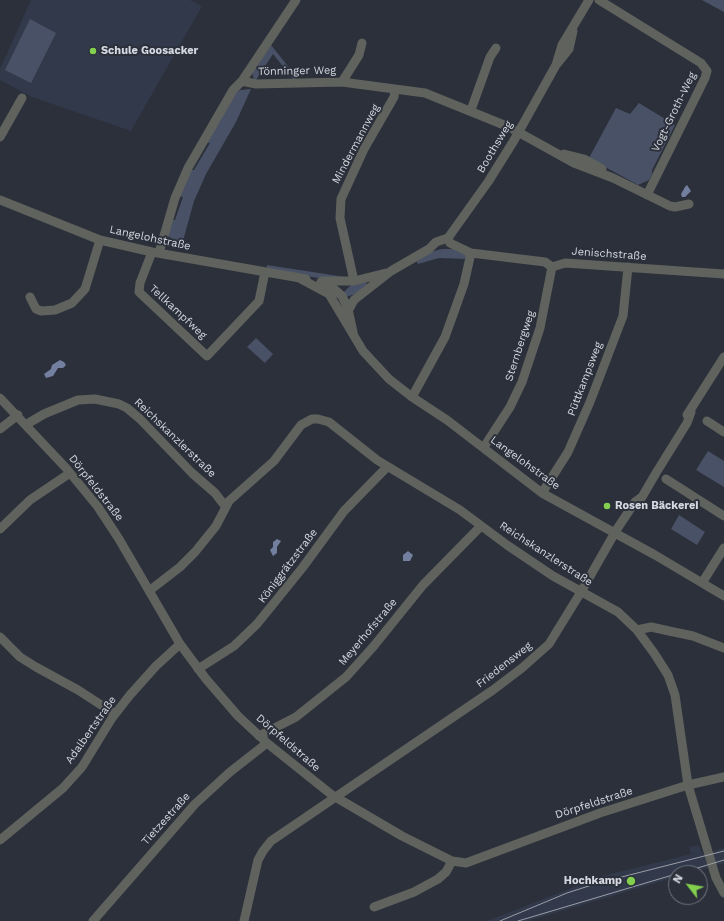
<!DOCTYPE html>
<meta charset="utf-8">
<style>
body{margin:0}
#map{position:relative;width:724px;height:921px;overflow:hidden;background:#2b303b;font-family:"Work Sans",sans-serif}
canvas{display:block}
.north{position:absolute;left:668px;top:865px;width:40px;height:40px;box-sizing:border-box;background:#2b303b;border:1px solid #6f737d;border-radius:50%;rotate:301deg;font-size:11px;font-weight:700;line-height:16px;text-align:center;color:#d5d8e0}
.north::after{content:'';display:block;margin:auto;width:14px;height:18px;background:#83d04e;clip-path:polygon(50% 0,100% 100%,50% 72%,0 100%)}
</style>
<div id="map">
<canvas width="724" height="921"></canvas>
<div class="north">N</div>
</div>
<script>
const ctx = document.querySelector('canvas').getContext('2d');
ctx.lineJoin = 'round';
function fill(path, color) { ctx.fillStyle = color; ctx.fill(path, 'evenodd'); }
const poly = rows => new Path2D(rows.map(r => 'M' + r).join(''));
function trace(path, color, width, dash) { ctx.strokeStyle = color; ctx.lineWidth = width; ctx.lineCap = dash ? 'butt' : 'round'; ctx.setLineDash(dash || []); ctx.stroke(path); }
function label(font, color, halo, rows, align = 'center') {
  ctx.font = font + ' "Work Sans",sans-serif'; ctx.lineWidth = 4; ctx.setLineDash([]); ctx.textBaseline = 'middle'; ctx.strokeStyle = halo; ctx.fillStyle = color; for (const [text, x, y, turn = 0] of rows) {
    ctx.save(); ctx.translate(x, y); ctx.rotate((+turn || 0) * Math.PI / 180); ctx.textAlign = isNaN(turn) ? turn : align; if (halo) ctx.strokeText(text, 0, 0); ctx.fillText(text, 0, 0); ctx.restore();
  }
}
const built = poly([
 [31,0,190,0,202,6,131,131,32,97,0,80,0,69],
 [698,845,703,854,724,848,724,863,690,873,676,873,676,877,528,921,487,921,602,876,691,854,689,847]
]);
const green = poly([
 [702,0,724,0,724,12],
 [30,19,56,33,31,83,5,70],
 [271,45,299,80,294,80,273,54,256,80,254,80,252,72],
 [251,89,236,122,206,174,194,201,181,248,169,246,170,237,166,236,171,220,175,220,183,197,179,196,190,170,194,170,210,143,205,142,231,97,240,90],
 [639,103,675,125,652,170,652,174,649,180,638,185,589,158,616,108,630,114],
 [442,249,455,249,466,254,467,259,439,258,418,264,416,260,430,252],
 [267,265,345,277,319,278,266,270],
 [366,282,368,286,356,294,345,297,343,293,351,285],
 [256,338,273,354,265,363,247,347],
 [708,451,724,461,724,487,696,470],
 [679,515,705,532,697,545,671,529]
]);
const water = poly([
 [687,185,691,191,685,197,682,197,681,194,685,187],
 [60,360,64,362,66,365,63,368,58,368,53,376,46,378,44,374,51,369,52,365],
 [277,539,281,541,277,547,277,553,273,556,270,550,273,547,273,542],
 [408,551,413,555,410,561,403,561,403,555]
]);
const minor = poly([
 [599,0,701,63,707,71,705,78,647,195],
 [557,64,569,49,573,31],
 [242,81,256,84,342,82,425,93,509,127,574,163,613,178,670,206,675,207,689,204],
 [342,82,359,55,362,43],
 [471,110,490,57,496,48],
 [0,137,22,98],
 [564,154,584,159,602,169],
 [0,200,100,240,152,252,306,279],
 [448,238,450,243,471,253,545,262,552,267,565,263,724,274],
 [448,238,488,182,513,142,556,65,562,45,589,0],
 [152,252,140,283,139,292,207,356,259,301,265,272],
 [159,253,175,198,188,168,233,90,242,81,296,0],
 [301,279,329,294,363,351,389,379,412,397,447,420,542,493,655,555,724,596],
 [322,281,354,281,386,273],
 [354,281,340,218,341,199,364,149,394,97,395,89],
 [321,282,334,289,342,296,348,309,353,332],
 [30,297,36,309,41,311,55,310,72,303,85,289,100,240],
 [348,311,354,300,391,271,429,249,436,242,448,238],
 [412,397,445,337,464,284,471,253],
 [0,398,66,468,98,507,119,539,180,644,206,679,238,716,267,743,332,795,402,836,452,861,466,863,600,813,688,785,724,777],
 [687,415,724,357],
 [707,421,724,432],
 [27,424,44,414,78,400,95,399,119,404,127,408,140,419,192,473,215,493,225,506],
 [0,429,18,415],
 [484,447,510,407,522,382,540,328,552,267],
 [666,479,724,516],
 [542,493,568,452,590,402,623,316,628,267],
 [0,529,30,500,70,473],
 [702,583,724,548],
 [149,591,180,567,195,552,216,526,229,501,274,461,301,425,312,419,318,419,329,422,377,460,460,510,507,545,553,576,618,612,637,630,654,653,668,675,675,695,688,785,716,878,724,893],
 [637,630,651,627,669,631,693,636,724,648],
 [0,637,20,657,36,667,78,690,115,714],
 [198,669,234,646,257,624,303,567,344,511,387,467],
 [259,736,296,717,346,677,373,647,423,585,481,526],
 [0,840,63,788,82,767,112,718,130,695,156,666,180,644],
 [374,907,414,892,438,879,446,872,452,861],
 [93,921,195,804,230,772,267,743],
 [244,921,258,860,263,851,271,841,493,690,522,668,549,644,581,592,617,529,635,502,642,497,656,473,687,423,691,412]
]);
const tram = poly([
 [681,873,724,860],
 [500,921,567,893,598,883,724,851],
 [518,921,676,874]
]);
const markers = [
 [93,51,4,"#83d04e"],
 [607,506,4,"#83d04e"],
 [631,881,5,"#83d04e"]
];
const poiNames = [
 ["Schule Goosacker",101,51],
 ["Rosen Bäckerei",615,506],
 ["Hochkamp",622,881,"right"]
];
const streetNames = [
 ["Tönninger Weg",297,71,-1],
 ["Vogt-Groth-Weg",674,112,-64],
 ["Mindermannweg",356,144,-62],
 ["Boothsweg",495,147,-59],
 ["Langelohstraße",150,238,12],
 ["Jenischstraße",609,254,4],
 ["Tellkampfweg",178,312,43],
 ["Sternbergweg",520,346,-72],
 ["Püttkampsweg",585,379,-69],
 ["Reichskanzlerstraße",175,438,44],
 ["Langelohstraße",525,463,36],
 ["Dörpfeldstraße",96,488,52],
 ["Reichskanzlerstraße",546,554,33],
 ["Königgrätzstraße",288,566,-53],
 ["Meyerhofstraße",368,632,-50],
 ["Friedensweg",504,665,-38],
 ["Adalbertstraße",91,730,-55],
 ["Dörpfeldstraße",288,743,41],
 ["Dörpfeldstraße",594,803,-18],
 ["Tietzestraße",166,819,-48]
];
fill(built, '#32394a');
fill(green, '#495166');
fill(water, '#727f9f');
trace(minor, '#5f625d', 9);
trace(tram, '#9a9ea7', 1);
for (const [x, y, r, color] of markers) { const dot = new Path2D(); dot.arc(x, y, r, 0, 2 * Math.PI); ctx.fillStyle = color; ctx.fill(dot); trace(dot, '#2b303b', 1.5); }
label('bold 11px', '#d5d8e0', '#2b303b', poiNames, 'left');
label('11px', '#d5d8e0', '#2b303b', streetNames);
</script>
